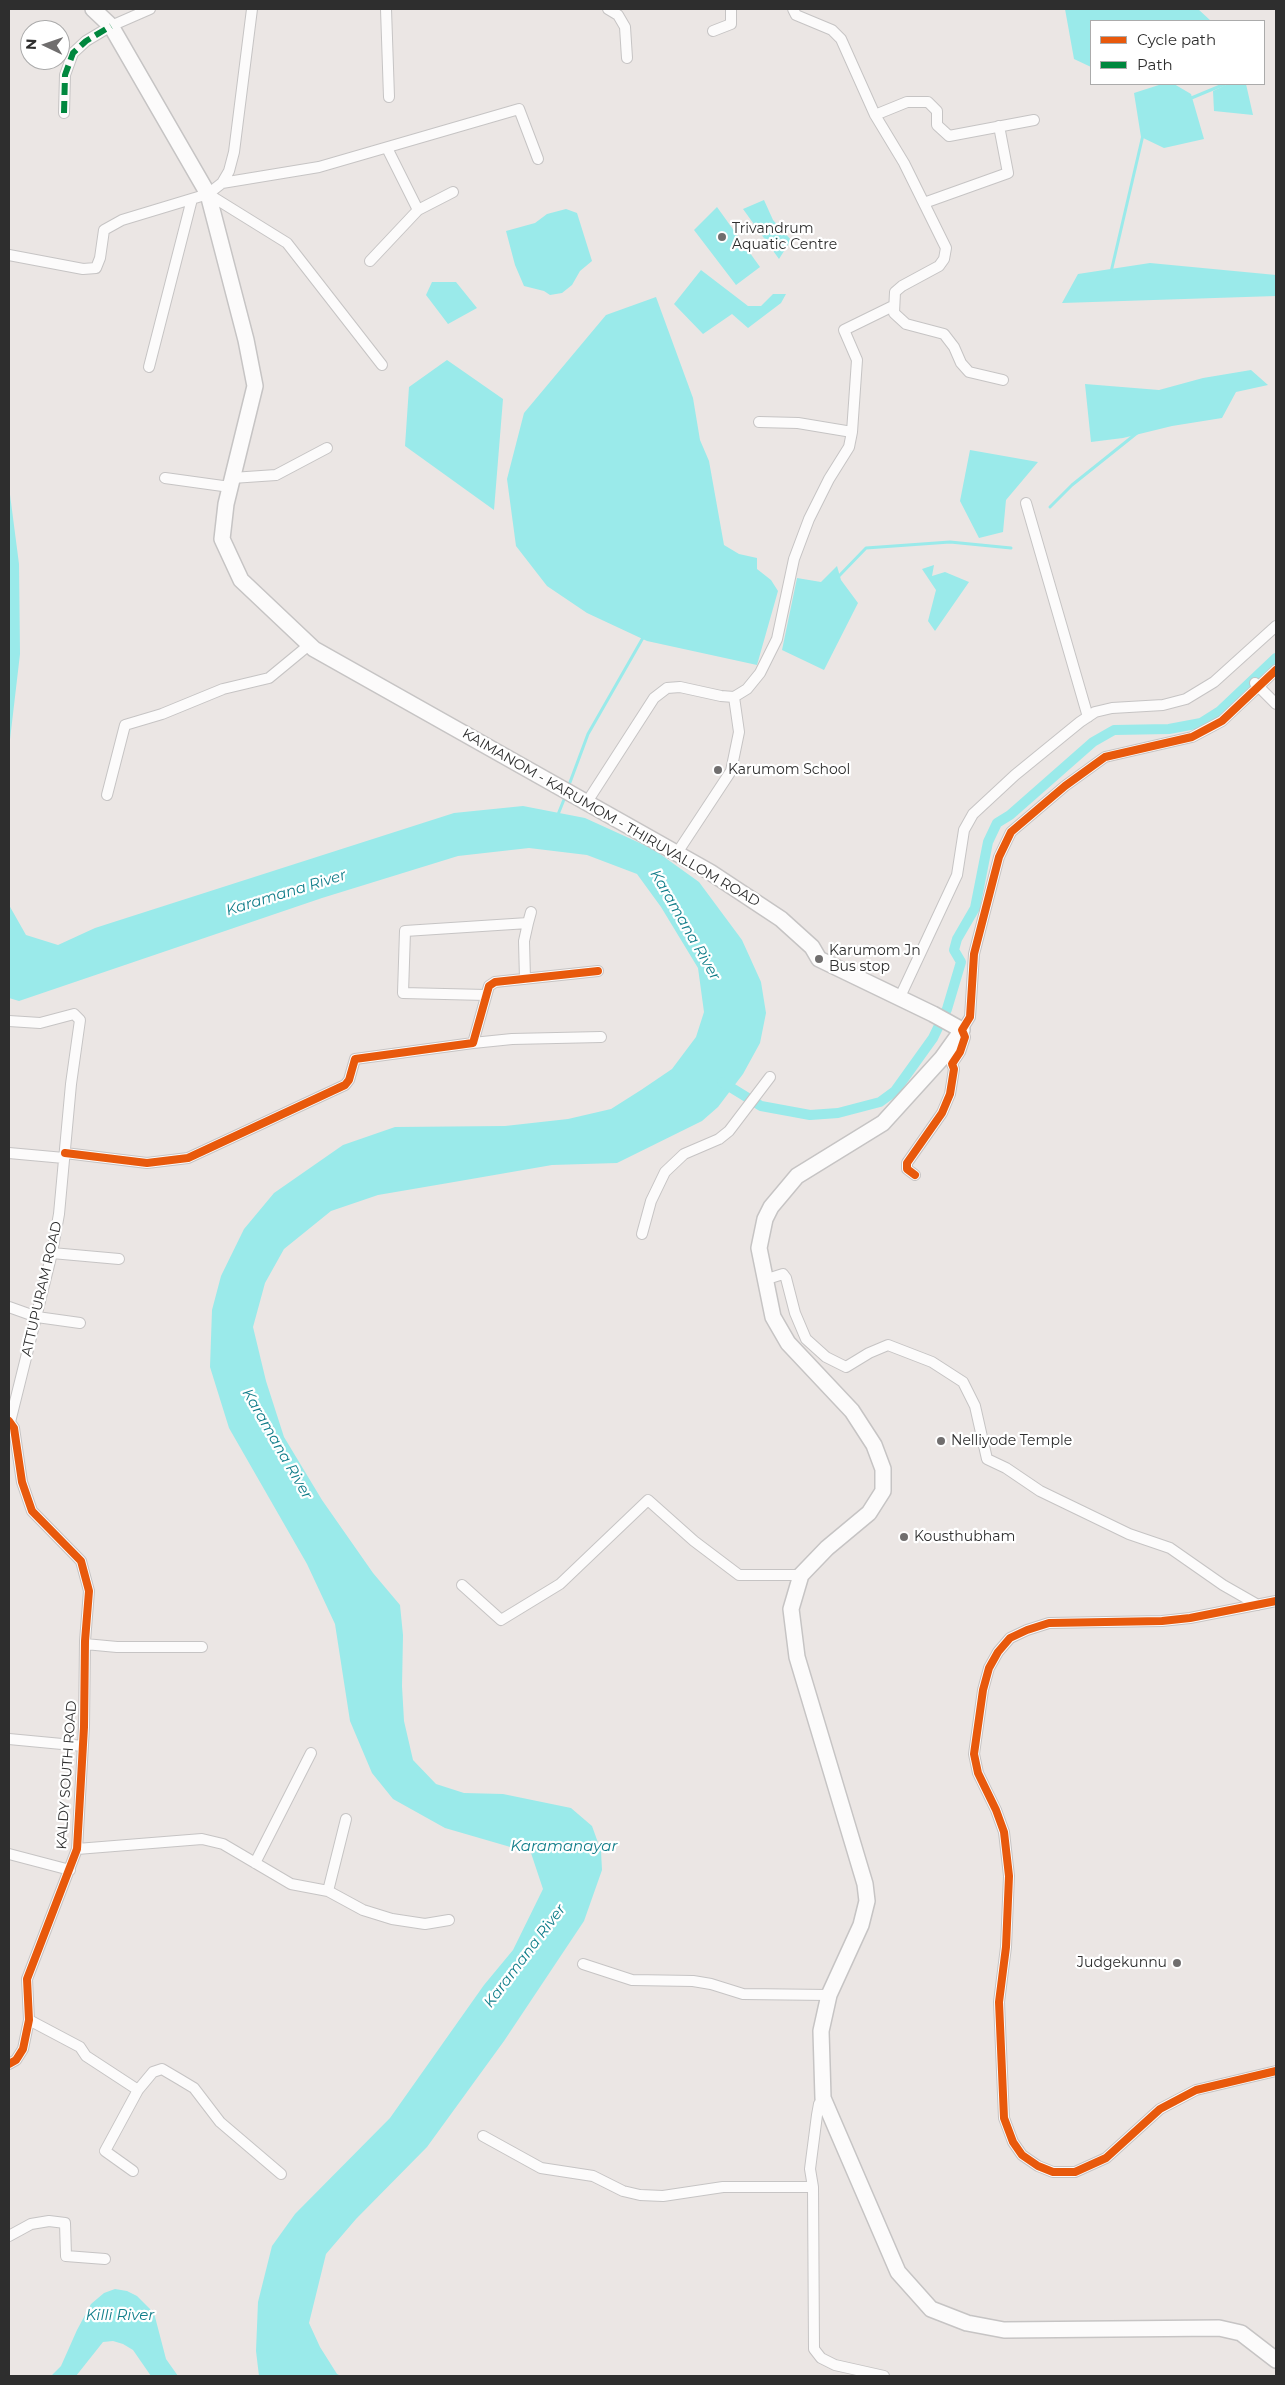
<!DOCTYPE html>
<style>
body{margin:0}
#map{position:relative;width:1285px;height:2385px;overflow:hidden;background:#ebe6e4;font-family:Montserrat,sans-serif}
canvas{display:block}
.frame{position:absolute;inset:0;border:10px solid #2e2e2e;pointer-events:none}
.legend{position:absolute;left:1090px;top:20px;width:175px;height:65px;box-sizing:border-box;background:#fff;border:1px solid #ababab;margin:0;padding:6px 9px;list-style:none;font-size:15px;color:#2e2e2e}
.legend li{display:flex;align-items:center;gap:10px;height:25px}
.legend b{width:25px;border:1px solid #ababab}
.north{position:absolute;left:20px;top:20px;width:50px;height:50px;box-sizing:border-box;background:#fff;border:1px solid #ababab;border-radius:50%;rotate:273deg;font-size:14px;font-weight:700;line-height:20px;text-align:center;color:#2e2e2e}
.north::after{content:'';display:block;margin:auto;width:18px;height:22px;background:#706e6e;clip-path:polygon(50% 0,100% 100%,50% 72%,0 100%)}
</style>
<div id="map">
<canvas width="1285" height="2385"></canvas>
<div class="frame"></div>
<ul class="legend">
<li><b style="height:6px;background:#e8590c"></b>Cycle path</li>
<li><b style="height:6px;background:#00873e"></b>Path</li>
</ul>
<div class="north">N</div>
</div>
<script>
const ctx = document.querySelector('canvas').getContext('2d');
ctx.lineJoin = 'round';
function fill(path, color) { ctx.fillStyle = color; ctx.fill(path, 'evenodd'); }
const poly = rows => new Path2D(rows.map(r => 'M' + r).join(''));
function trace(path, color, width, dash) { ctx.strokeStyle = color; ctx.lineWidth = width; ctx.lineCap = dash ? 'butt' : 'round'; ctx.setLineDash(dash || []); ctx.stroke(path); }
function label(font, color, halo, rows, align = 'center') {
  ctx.font = font + ' Montserrat,sans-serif'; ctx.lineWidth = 4.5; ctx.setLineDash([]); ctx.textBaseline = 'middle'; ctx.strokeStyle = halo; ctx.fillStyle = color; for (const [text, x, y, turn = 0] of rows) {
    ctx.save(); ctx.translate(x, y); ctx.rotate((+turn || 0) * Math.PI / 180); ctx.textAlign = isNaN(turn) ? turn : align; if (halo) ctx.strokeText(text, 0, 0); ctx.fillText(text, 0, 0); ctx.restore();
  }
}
const water = poly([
 [1065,9,1198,9,1211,21,1091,21,1091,67,1074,59],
 [1162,84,1174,84,1191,94,1204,139,1164,148,1141,137,1134,93],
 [1228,84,1246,84,1253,115,1214,111,1213,91],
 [764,200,773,220,791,240,779,259,743,209],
 [717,207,760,267,736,285,694,230],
 [566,209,577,213,592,261,580,271,572,285,562,293,550,295,544,291,524,286,515,265,506,231,535,223,547,214],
 [1150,263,1276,275,1276,296,1062,303,1078,274],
 [701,270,748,306,761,306,773,294,786,294,781,303,748,328,732,314,703,334,674,304],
 [432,282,456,282,477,308,448,324,426,295],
 [656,297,693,398,700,440,709,461,724,545,739,554,757,558,757,569,771,580,778,591,757,665,647,641,587,613,547,586,516,546,507,479,524,413,606,315],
 [447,360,503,399,494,510,405,446,409,387],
 [1251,370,1268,385,1236,392,1222,418,1172,426,1123,438,1091,442,1085,384,1159,390,1203,378],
 [970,450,1038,462,1006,500,1003,532,979,538,960,501],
 [9,487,19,564,20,654,9,748],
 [934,565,932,576,945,572,969,582,935,631,928,621,936,590,922,569],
 [837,566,841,580,858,603,824,670,782,650,797,578,821,582],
 [523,806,585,818,653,849,699,882,742,940,761,982,766,1013,760,1043,743,1074,718,1107,702,1121,617,1163,552,1165,454,1182,378,1195,331,1211,284,1249,265,1283,253,1327,266,1381,284,1437,322,1500,373,1573,400,1605,403,1635,402,1686,404,1721,413,1760,436,1784,464,1793,503,1794,571,1808,592,1826,601,1851,602,1870,584,1921,504,2041,427,2147,356,2219,326,2254,309,2323,320,2347,337,2374,341,2376,259,2376,256,2351,258,2302,272,2246,295,2214,390,2118,484,1985,513,1950,543,1889,531,1853,445,1828,393,1799,372,1773,350,1721,335,1624,307,1564,229,1428,210,1367,212,1310,221,1276,244,1229,274,1193,343,1145,395,1127,505,1126,568,1119,611,1109,641,1090,672,1069,696,1037,704,1012,698,968,661,907,637,874,587,855,529,848,458,856,322,898,19,1001,9,998,9,905,26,935,58,945,95,928,454,813],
 [115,2289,127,2291,137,2296,154,2313,166,2359,178,2376,151,2376,133,2350,123,2344,113,2341,103,2342,76,2376,51,2376,61,2366,77,2330,91,2304,104,2293]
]);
const stream = poly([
 [1189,99,1225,84],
 [1111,272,1143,135],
 [1050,507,1072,485,1137,433],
 [838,577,866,548,950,542,1011,548],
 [569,785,588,734,644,636],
 [557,817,565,797]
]);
const canal = poly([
 [722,1082,761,1106,810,1115,838,1113,880,1102,895,1091,933,1038,947,1009,961,962,954,950,957,939,975,908,988,842,997,823,1010,815,1093,742,1114,730,1169,729,1201,723,1220,711,1276,658]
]);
const street = poly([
 [386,9,389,97],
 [608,9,618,15,625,27,627,58],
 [793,9,796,15,832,30,841,39,875,115,904,163,946,248,944,259,939,266,902,286,895,292,894,313,906,324,944,334,954,347,961,363,969,372,1003,380],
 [713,31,731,24,731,9],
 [64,113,65,75,73,53,86,41,111,26,150,9],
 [875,115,907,102,928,102,937,111,937,125,949,136,1034,120],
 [387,148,418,210,453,192],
 [222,183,319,167,519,109,538,159],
 [208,194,287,243,382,365],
 [924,203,1008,173,999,126],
 [9,255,83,269,96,268,100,258,104,230,122,220,208,194,222,183,229,171,234,152,252,9],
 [370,261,418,210],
 [149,367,192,199],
 [852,432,857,360,844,330,893,306],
 [165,478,230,487],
 [232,478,276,475,327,448],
 [1026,503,1088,717],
 [1255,683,1276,704],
 [107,795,125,725,162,714,223,689,269,678,309,645],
 [587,802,654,698,667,688,680,687,721,696,734,697,747,689,760,673,777,639,794,559,809,519,829,479,849,447,852,432,798,423,759,422],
 [677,853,731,771,739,732,734,697],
 [528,923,531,912],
 [486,995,403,993,405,931,528,923,524,941,525,979],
 [899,999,957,875,964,830,973,814,1015,775,1080,722,1095,712,1112,708,1163,705,1186,699,1214,682,1276,626],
 [9,1021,40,1023,74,1014,80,1020,71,1084,59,1214,52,1253,10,1422],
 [473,1043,512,1039,601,1037],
 [9,1153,64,1158],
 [65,1153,147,1163,188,1158,345,1085,349,1080,355,1059,473,1043,489,986,495,982,598,971],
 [915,1175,907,1169,907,1163,942,1113,950,1094,954,1069,952,1064,960,1052,965,1037,962,1030,970,1017,974,954,999,857,1011,832,1065,786,1105,757,1192,737,1222,721,1276,670],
 [642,1234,651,1201,665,1172,684,1154,719,1139,729,1131,770,1077],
 [52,1253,119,1259],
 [764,1280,783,1274,786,1278,795,1313,806,1339,826,1357,846,1367,869,1353,888,1345,932,1362,963,1382,975,1406,987,1459,1006,1468,1040,1491,1129,1534,1170,1548,1223,1585,1258,1605],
 [9,1307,37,1317,80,1323],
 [9,1421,14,1428,22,1482,32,1511,81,1561,89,1591,85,1641,84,1727,77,1849,27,1979,29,2020,23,2049,16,2060,9,2064],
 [462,1585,501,1620,560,1584,648,1500,694,1541,739,1575,801,1575],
 [1276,1601,1190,1618,1162,1621,1049,1623,1027,1630,1010,1638,998,1652,989,1668,983,1690,974,1754,978,1773,996,1810,1004,1832,1009,1876,1006,1947,999,2002,1004,2118,1013,2142,1022,2155,1038,2166,1053,2172,1075,2172,1106,2158,1160,2109,1196,2090,1276,2071],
 [85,1644,117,1647,202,1647],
 [9,1739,83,1746],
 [77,1849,202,1839,223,1844,291,1884,328,1891,363,1910,392,1919,425,1924,449,1920],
 [9,1854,70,1870],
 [255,1863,311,1753],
 [328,1891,346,1819],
 [583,1964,632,1980,693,1981,711,1984,743,1994,829,1995],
 [29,2020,80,2047,86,2056,138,2090,105,2151,133,2171],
 [138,2090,153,2072,162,2069,179,2079,194,2088,220,2122,281,2174],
 [823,2098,819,2104,817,2115,810,2169,813,2187,814,2349,821,2358,835,2365,884,2376],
 [483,2136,541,2168,593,2176,623,2191,640,2195,663,2196,723,2187,813,2187],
 [9,2236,31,2224,49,2221,65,2223,66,2256,105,2259]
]);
const secondary = poly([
 [93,9,111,26,208,194,246,340,255,386,226,504,222,539,241,580,314,649,710,872,781,919,812,947,819,959,933,1014,962,1030,942,1058,883,1123,797,1176,771,1207,765,1219,759,1248,773,1317,788,1343,852,1411,874,1445,883,1469,883,1491,869,1513,827,1548,801,1575,791,1609,797,1657,865,1884,867,1901,861,1925,829,1995,821,2031,823,2098,898,2272,931,2309,967,2323,1004,2330,1219,2328,1241,2333,1276,2360]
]);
const quiet = poly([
 [64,113,65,75,73,53,86,41,111,26]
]);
const cycleway = poly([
 [65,1153,147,1163,188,1158,345,1085,349,1080,355,1059,473,1043,489,986,495,982,598,971],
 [915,1175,907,1169,907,1163,942,1113,950,1094,954,1069,952,1064,960,1052,965,1037,962,1030,970,1017,974,954,999,857,1011,832,1065,786,1105,757,1192,737,1222,721,1276,670],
 [9,1421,14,1428,22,1482,32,1511,81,1561,89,1591,85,1641,84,1727,77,1849,27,1979,29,2020,23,2049,16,2060,9,2064],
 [1276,1601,1190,1618,1162,1621,1049,1623,1027,1630,1010,1638,998,1652,989,1668,983,1690,974,1754,978,1773,996,1810,1004,1832,1009,1876,1006,1947,999,2002,1004,2118,1013,2142,1022,2155,1038,2166,1053,2172,1075,2172,1106,2158,1160,2109,1196,2090,1276,2071]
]);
const markers = [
 [722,237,5,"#706e6e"],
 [718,770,5,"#706e6e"],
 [819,959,5,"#706e6e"],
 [941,1441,5,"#706e6e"],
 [904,1537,5,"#706e6e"],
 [1177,1963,5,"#706e6e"]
];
const poiNames = [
 ["Trivandrum",732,229],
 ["Aquatic Centre",732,245],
 ["Karumom School",728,770],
 ["Karumom Jn",829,951],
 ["Bus stop",829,967],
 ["Nelliyode Temple",951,1441],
 ["Kousthubham",914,1537],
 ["Judgekunnu",1167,1963,"right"]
];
const streetNames = [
 ["KAIMANOM - KARUMOM - THIRUVALLOM ROAD",611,818,30],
 ["ATTUPURAM ROAD",42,1289,-77],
 ["KALDY SOUTH ROAD",67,1775,-86]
];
const waterNames = [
 ["Karamana River",286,893,-17],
 ["Karamana River",685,925,60],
 ["Karamana River",277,1444,60],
 ["Karamanayar",564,1847],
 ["Karamana River",525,1956,-53],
 ["Killi River",120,2316]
];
fill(water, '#9aeaea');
trace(stream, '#9aeaea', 3);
trace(canal, '#9aeaea', 10);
trace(street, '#c6c4c4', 12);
trace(secondary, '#c6c4c4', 18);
trace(street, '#fcfbfb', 10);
trace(secondary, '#fcfbfb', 15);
trace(quiet, '#00873e', 6, [12, 6]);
trace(cycleway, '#e8590c', 8);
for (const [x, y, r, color] of markers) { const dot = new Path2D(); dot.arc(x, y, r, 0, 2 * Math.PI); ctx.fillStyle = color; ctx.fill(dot); trace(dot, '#fff', 2); }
label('14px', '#2e2e2e', '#fff', poiNames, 'left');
label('14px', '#2e2e2e', '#fff', streetNames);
label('italic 15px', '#117e8a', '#fff', waterNames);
</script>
